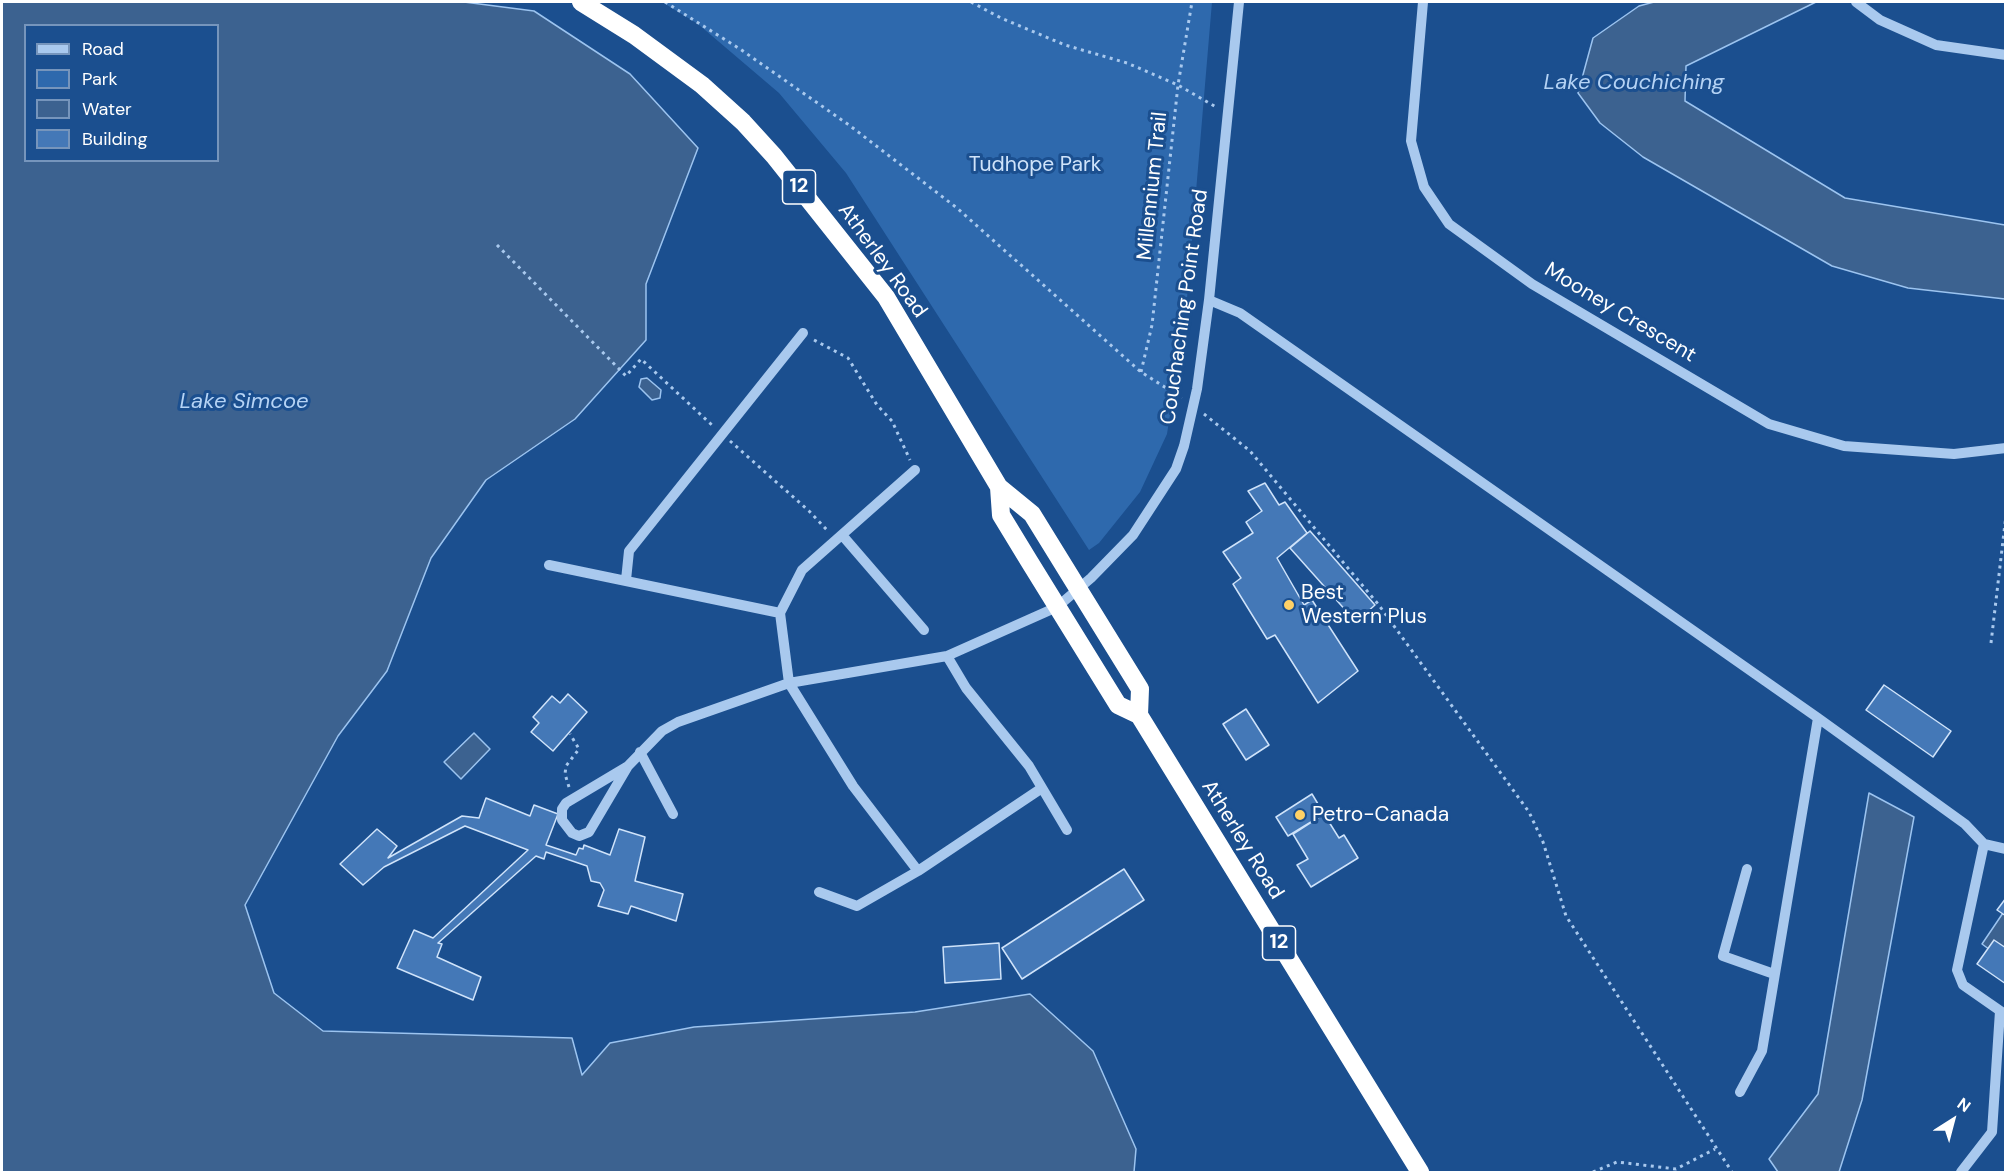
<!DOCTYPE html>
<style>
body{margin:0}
#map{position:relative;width:2007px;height:1174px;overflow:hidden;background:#1b4f8f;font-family:"DM Sans",sans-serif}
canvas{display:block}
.frame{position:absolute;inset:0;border:3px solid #fff;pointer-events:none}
.legend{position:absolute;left:24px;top:24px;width:195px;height:138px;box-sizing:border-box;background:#1b4f8f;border:2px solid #7695bc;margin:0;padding:8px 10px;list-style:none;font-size:18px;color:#fff}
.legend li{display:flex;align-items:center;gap:12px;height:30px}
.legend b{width:30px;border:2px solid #7695bc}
.north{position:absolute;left:1923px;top:1090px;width:60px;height:60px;-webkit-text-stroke:4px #1b4f8f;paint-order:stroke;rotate:36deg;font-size:16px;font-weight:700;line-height:24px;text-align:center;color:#fff}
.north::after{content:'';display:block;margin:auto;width:21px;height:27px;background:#fff;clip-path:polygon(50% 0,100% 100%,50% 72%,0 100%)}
</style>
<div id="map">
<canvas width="2007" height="1174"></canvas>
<div class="frame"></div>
<ul class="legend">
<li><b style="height:8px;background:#a9c9ee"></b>Road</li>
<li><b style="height:16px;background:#2e69ad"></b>Park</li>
<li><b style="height:16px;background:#3c6290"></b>Water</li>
<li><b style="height:16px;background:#4478b7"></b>Building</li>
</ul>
<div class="north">N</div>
</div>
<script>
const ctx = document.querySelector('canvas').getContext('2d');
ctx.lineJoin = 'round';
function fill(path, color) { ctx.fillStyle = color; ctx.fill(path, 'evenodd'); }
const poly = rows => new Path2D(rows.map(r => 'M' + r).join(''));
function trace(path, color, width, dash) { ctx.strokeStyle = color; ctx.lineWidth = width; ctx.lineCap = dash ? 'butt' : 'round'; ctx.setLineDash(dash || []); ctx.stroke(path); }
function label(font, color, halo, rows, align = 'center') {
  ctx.font = font + ' "DM Sans",sans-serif'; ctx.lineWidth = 6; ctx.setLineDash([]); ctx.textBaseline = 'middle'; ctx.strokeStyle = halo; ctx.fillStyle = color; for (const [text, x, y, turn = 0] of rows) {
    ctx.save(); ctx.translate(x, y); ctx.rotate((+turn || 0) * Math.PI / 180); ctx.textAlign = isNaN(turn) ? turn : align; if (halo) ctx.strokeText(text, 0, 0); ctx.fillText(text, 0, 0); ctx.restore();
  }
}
const green = poly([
 [662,2,1212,2,1186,310,1167,434,1140,492,1099,543,1089,550,846,173,779,93,698,24]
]);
const water = poly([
 [2,2,464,2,534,11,630,74,698,148,646,284,646,340,575,419,486,480,431,558,387,671,338,736,245,905,274,993,323,1031,572,1038,582,1075,610,1043,694,1027,915,1012,1030,994,1093,1051,1136,1149,1134,1172,2,1172,2,2],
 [26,26,218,26,218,160,26,160,26,26],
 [1654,2,1816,2,1686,66,1685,101,1845,198,2005,225,2005,299,1908,288,1832,266,1643,157,1600,123,1578,93,1593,38,1639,6,1654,2],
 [647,378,661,390,660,398,652,400,639,387,641,379,647,378],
 [474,733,490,749,461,779,444,762,474,733],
 [1869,793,1914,817,1862,1100,1839,1172,1778,1172,1769,1159,1818,1094,1869,793],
 [2005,910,2006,911,2005,961,1982,944,2005,910]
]);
const building = poly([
 [1265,483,1279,505,1285,502,1307,533,1277,558,1304,605,1312,600,1358,671,1318,703,1275,635,1267,639,1233,584,1241,578,1223,552,1253,533,1246,522,1262,511,1248,491,1265,483],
 [1310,531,1375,605,1356,622,1290,548,1310,531],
 [1884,685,1951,731,1933,757,1866,710,1884,685],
 [568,694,587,712,553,751,531,732,539,723,533,717,552,696,560,703,568,694],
 [1246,709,1269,745,1246,760,1223,724,1246,709],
 [1312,794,1324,814,1288,836,1276,817,1312,794],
 [486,798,530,816,534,805,558,814,546,845,576,855,579,848,583,849,584,845,610,855,619,829,645,837,635,881,683,894,676,921,631,906,628,914,598,906,604,890,600,883,591,881,587,866,546,852,544,859,536,856,438,943,442,944,437,957,481,977,473,1000,397,968,414,930,433,938,528,850,465,826,384,867,363,885,340,864,377,829,397,846,388,858,462,816,479,818,486,798],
 [1324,814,1339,838,1344,835,1358,858,1311,887,1297,865,1308,859,1293,834,1324,814],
 [1124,869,1144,900,1022,979,1002,948,1124,869],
 [2006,898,2006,916,1997,910,2006,898],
 [1994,940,2006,948,2006,984,1977,964,1994,940],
 [999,943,1001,979,945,983,943,947,999,943]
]);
const path = poly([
 [665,2,740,49,849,125,957,208,1141,372,1182,398],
 [971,2,1001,18,1065,45,1127,63,1178,85,1216,107],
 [497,245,626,376,641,359,714,427],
 [814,340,848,358,877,405,892,421,910,460],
 [1141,372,1152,325,1178,85,1192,2],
 [1204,414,1250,451,1378,604,1529,812,1543,842,1566,916,1732,1172],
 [730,441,809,511,827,530],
 [1991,643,2006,515],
 [569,787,565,774,566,766,579,749,570,734],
 [1593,1172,1617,1162,1676,1169,1715,1149]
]);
const minor = poly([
 [1423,2,1411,141,1424,187,1449,224,1532,284,1769,424,1844,446,1954,454,2006,448],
 [1856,2,1880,20,1936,45,2006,55],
 [1209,300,1240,313,1818,718,1965,824,1984,844,1957,970,1963,985,2006,1015],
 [915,470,802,570,780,613,789,683,853,786,918,871],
 [842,535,924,630],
 [549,565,780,613],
 [626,580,629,551,803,333],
 [947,656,966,688,1029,766,1067,830],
 [640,752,673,814],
 [628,766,589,832,579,836,572,833,562,820,562,809,566,803,628,766,662,731,678,722,789,683,947,656,1057,607,1091,578,1133,535,1176,469,1184,446,1197,389,1209,300,1239,2],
 [1984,844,2006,849],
 [1747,869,1723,956,1774,974],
 [819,892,857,906,918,871,1042,788],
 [1740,1092,1762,1051,1818,718],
 [1961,1172,1992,1132,2000,1011]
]);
const highway = poly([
 [581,2,634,35,702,85,743,122,774,156,886,297,999,487,1032,514,1140,689,1139,715,1420,1172],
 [999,487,1001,515,1029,561,1118,705,1139,715]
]);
const markers = [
 [1289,605,6,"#ffd166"],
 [1300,815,6,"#ffd166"]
];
const shields = [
 [799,187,33],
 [1279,943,33]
];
const shieldNames = [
 ["12",799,187],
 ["12",1279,943]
];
const parkNames = [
 ["Tudhope Park",1035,165]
];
const streetNames = [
 ["Millennium Trail",1153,186,-84],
 ["Atherley Road",882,261,54],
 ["Couchaching Point Road",1185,307,-82],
 ["Mooney Crescent",1620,313,31],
 ["Atherley Road",1242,840,58]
];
const poiNames = [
 ["Best",1301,593],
 ["Western Plus",1301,617],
 ["Petro-Canada",1312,815]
];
const waterNames = [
 ["Lake Couchiching",1634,83],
 ["Lake Simcoe",244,402]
];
fill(green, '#2e69ad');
fill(water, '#3c6290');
trace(water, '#9cc4f0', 1.5);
fill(building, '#4478b7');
trace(building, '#cfe3fa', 1.5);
trace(path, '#a9c9ee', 3, [3, 4.5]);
trace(minor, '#a9c9ee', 10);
trace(highway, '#fff', 18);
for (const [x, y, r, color] of markers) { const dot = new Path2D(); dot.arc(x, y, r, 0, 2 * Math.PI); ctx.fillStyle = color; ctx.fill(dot); trace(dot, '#1b4f8f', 2); }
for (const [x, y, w] of shields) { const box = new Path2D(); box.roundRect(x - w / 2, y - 17, w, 34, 4.5); ctx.fillStyle = '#1b4f8f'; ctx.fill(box); trace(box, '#fff', 1.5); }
label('bold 20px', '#fff', null, shieldNames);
label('21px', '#cfe3fa', '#1b4f8f', parkNames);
label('21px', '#fff', '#1b4f8f', streetNames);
label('21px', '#fff', '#1b4f8f', poiNames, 'left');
label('italic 22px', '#b5d3f5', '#1b4f8f', waterNames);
</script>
